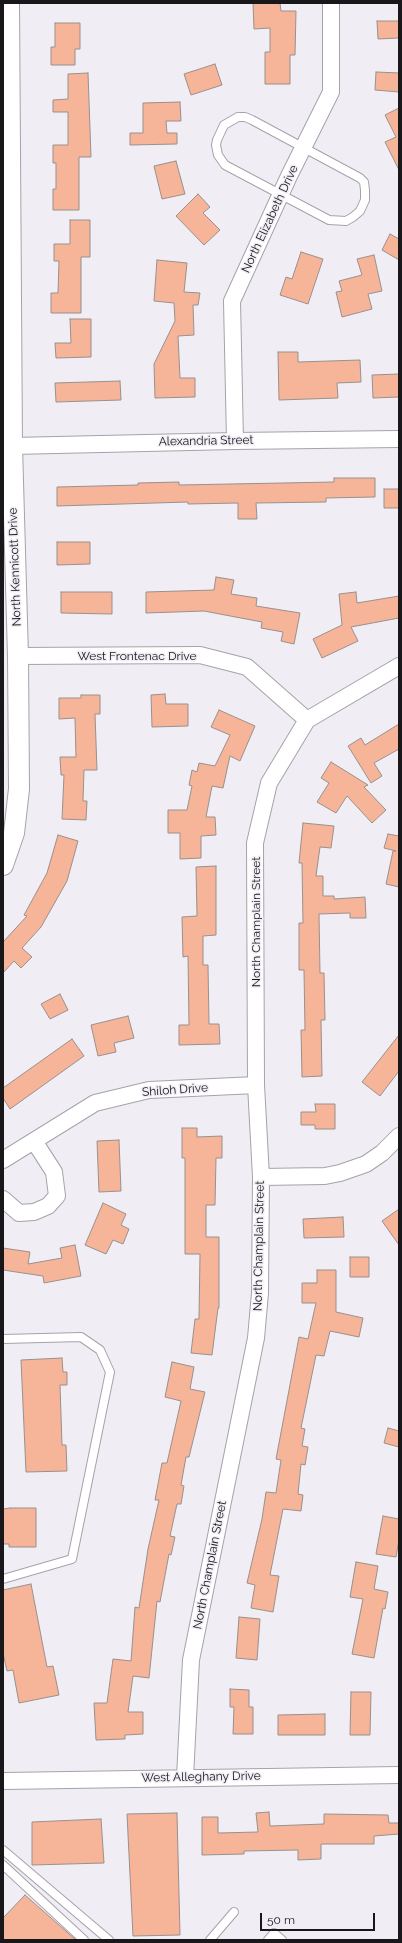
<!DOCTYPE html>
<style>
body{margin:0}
#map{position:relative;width:402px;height:1943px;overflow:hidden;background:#f1edf5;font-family:Raleway,sans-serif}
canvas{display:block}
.frame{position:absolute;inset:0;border:4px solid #19171a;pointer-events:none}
.scale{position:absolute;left:260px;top:1913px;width:115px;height:18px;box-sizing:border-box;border:2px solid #19171a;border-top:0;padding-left:5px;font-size:12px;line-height:14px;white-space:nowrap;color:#19171a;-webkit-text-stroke:3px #f1edf5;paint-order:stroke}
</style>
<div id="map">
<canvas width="402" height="1943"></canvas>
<div class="frame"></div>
<div class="scale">50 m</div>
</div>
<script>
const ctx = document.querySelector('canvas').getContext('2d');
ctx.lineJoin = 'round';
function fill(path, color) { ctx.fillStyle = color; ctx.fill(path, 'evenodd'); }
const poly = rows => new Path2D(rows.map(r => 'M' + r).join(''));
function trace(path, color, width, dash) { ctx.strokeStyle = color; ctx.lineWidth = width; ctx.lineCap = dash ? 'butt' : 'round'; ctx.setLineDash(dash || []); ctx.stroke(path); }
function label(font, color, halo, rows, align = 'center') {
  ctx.font = font + ' Raleway,sans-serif'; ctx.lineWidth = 3; ctx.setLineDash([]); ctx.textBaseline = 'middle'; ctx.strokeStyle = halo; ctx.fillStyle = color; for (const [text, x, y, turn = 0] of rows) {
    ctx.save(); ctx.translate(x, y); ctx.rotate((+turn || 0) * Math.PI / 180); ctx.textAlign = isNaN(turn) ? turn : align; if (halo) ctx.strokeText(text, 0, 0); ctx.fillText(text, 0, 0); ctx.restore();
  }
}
const building = poly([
 [253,3,280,3,281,11,296,11,295,55,290,55,290,84,265,84,265,52,270,52,270,28,254,29,253,3],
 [377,21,399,21,399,38,378,39,377,21],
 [55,23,80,23,80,49,75,49,75,65,51,65,51,47,55,47,55,23],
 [215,64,222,85,191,95,184,74,215,64],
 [376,72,399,73,399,92,375,90,376,72],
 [88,73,91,157,79,157,79,210,53,210,53,189,56,189,56,163,53,163,53,145,68,145,68,112,53,112,53,100,68,99,68,74,88,73],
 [180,102,181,121,166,121,167,133,177,133,177,144,130,145,130,133,143,133,143,103,180,102],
 [399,108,399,170,385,142,396,137,385,115,399,108],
 [176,161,185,194,162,199,154,166,176,161],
 [198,194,210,207,203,213,220,230,204,245,176,216,198,194],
 [70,220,90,220,90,257,81,257,81,313,51,313,51,293,58,293,59,261,54,261,54,244,70,244,70,220],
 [390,234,399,239,399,260,382,250,390,234],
 [301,252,323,259,308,304,280,295,286,277,292,279,301,252],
 [374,255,382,291,368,294,372,309,342,317,336,292,342,291,339,281,362,275,357,259,374,255],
 [157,260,187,263,184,292,200,293,198,305,193,305,194,335,178,336,180,378,195,378,195,397,155,398,154,364,175,321,174,303,154,301,157,260],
 [70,319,91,319,91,357,56,358,55,343,71,343,70,319],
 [278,352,298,352,298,362,360,360,361,382,337,383,338,398,279,400,278,352],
 [399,374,399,397,373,398,372,375,399,374],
 [120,381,121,400,56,402,55,383,120,381],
 [334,478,375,478,375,497,326,498,326,502,256,503,257,519,238,519,238,503,188,504,188,502,57,506,57,487,138,485,138,483,179,482,179,485,334,482,334,478],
 [384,489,399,489,399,508,384,508,384,489],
 [57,542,90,542,90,564,57,565,57,542],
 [216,577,234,580,231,594,257,598,256,606,300,613,294,644,281,641,283,632,261,628,262,622,204,611,146,613,146,592,214,590,216,577],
 [61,592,112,592,112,614,61,613,61,592],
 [356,592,357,603,399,596,399,618,351,627,358,641,322,658,313,639,342,625,339,594,356,592],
 [165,694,166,704,188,704,188,726,152,727,151,695,165,694],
 [81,695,100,695,100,714,95,714,97,770,84,770,83,801,87,801,86,820,62,819,64,775,61,775,60,757,76,757,75,718,59,719,59,698,81,698,81,695],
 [219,710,255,726,240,761,230,756,223,788,212,786,206,817,215,817,216,835,201,836,201,858,180,859,180,833,168,833,168,810,187,810,192,786,189,785,192,770,197,772,199,763,215,766,230,735,211,727,219,710],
 [399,724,399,749,374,763,382,776,371,783,348,746,361,738,365,745,399,724],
 [331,762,368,785,364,787,386,810,372,823,347,796,336,813,317,802,329,783,321,778,331,762],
 [303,823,334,826,331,848,320,847,316,876,323,876,323,896,334,896,334,899,365,897,366,918,350,918,350,913,319,914,320,973,324,973,325,1020,321,1020,322,1076,302,1077,301,1030,305,1030,304,970,299,970,299,923,303,923,302,863,299,863,303,823],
 [388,834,399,836,399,887,386,884,393,851,396,851,384,848,388,834],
 [58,835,78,841,67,881,41,927,22,948,32,957,21,968,14,961,3,973,3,942,27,916,24,915,47,873,58,835],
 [216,866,216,935,203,936,203,965,208,965,209,1024,219,1024,220,1044,179,1045,179,1025,189,1025,188,956,183,957,182,917,197,916,196,867,216,866],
 [60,994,68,1010,50,1019,41,1004,60,994],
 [128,1016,134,1038,114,1043,116,1052,98,1056,91,1025,128,1016],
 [399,1035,399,1071,380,1096,362,1082,399,1035],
 [72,1039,84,1056,10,1109,3,1098,3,1088,72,1039],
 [315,1104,335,1104,335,1129,315,1129,315,1125,301,1125,301,1112,316,1112,315,1104],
 [182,1128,197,1128,197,1137,222,1136,222,1158,216,1158,215,1205,206,1205,206,1237,219,1237,219,1308,218,1308,212,1355,191,1353,195,1319,199,1319,200,1254,185,1254,185,1158,182,1158,182,1128],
 [119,1140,121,1191,99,1192,97,1141,119,1140],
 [103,1203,126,1214,121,1225,129,1229,123,1244,113,1240,106,1254,85,1245,103,1203],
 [399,1209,399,1245,382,1221,399,1209],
 [343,1217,344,1237,304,1238,303,1219,343,1217],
 [75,1245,81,1276,44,1283,43,1276,3,1270,3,1248,30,1252,28,1264,62,1258,60,1248,75,1245],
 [350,1257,369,1257,369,1277,350,1277,350,1257],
 [317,1270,336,1270,336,1312,363,1318,359,1337,330,1331,324,1356,316,1355,301,1428,305,1429,302,1446,308,1447,305,1465,301,1464,298,1494,303,1495,301,1511,283,1509,270,1575,279,1576,273,1612,251,1608,255,1585,247,1583,262,1519,266,1492,276,1493,281,1460,276,1459,299,1337,308,1339,316,1303,302,1303,302,1283,317,1283,317,1270],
 [62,1358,63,1372,67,1372,67,1385,60,1385,62,1445,66,1445,67,1471,26,1472,21,1360,62,1358],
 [172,1362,194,1367,190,1389,205,1392,189,1457,186,1457,181,1485,184,1486,181,1504,177,1504,170,1536,175,1537,171,1555,169,1554,160,1602,157,1601,149,1678,133,1676,128,1712,143,1712,143,1734,125,1735,125,1739,96,1740,94,1703,107,1703,113,1659,131,1661,135,1607,139,1608,148,1549,159,1500,155,1500,162,1463,167,1463,181,1401,165,1397,172,1362],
 [388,1428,399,1431,399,1447,384,1443,388,1428],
 [10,1508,36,1508,36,1547,9,1547,9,1544,3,1544,3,1509,10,1508],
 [383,1516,399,1519,399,1540,396,1557,376,1554,383,1516],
 [356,1562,378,1566,374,1589,388,1592,385,1609,383,1608,374,1658,352,1654,363,1599,350,1597,356,1562],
 [31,1584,47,1667,53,1666,59,1695,19,1703,13,1670,7,1671,3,1653,3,1590,31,1584],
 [239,1617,260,1619,257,1660,236,1658,239,1617],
 [230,1689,249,1690,249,1707,253,1707,253,1734,233,1734,234,1707,230,1707,230,1689],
 [351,1692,371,1692,370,1735,350,1735,351,1692],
 [325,1714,325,1735,278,1735,278,1715,325,1714],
 [269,1812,270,1826,324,1824,324,1814,388,1815,389,1823,399,1823,399,1834,374,1836,374,1844,321,1844,321,1859,298,1860,298,1850,244,1851,244,1854,202,1855,202,1817,218,1817,218,1833,258,1832,256,1813,269,1812],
 [177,1813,180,1935,133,1936,127,1814,177,1813],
 [101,1819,104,1863,32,1865,32,1822,101,1819],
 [25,1895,76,1940,3,1940,3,1918,25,1895]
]);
const service = poly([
 [238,117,245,117,252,120,360,178,364,182,365,190,365,200,360,211,353,217,346,221,329,220,225,165,218,155,216,145,217,140,224,125,238,117],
 [3,1339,81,1337,100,1350,110,1372,72,1559,3,1579],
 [3,1850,109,1940],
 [3,1865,84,1940],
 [210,1940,234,1912],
 [268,1940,274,1933,282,1940]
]);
const minor = poly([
 [235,441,232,301,289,176,331,92,331,3],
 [12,446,235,441,399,439],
 [18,656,200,655,247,667,307,720],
 [3,1160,95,1103,149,1090,256,1085],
 [261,1177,325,1176,340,1173,366,1164,382,1153,399,1136],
 [3,1199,19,1213,34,1212,48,1206,57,1196,54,1172,34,1141],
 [185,1777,191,1660,256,1338,260,1293,261,1177,256,1085,255,843,269,783,307,720,399,666],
 [3,1781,399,1775]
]);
const tertiary = poly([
 [3,865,14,833,19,789,18,656,12,446,9,3]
]);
const streetNames = [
 ["North Elizabeth Drive",270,219,-65],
 ["Alexandria Street",206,441,-1],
 ["North Kennicott Drive",15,567,-92],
 ["West Frontenac Drive",137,656],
 ["North Champlain Street",256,922,-90],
 ["Shiloh Drive",175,1090,-4],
 ["North Champlain Street",259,1246,-89],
 ["North Champlain Street",210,1565,-79],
 ["West Alleghany Drive",201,1777,-1]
];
fill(building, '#f6b499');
trace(building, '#99908c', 1);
trace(service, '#a6a2aa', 10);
trace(minor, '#a6a2aa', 18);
trace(tertiary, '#a6a2aa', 22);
trace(service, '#fff', 8);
trace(minor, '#fff', 16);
trace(tertiary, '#fff', 20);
label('12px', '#19171a', '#f1edf5', streetNames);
</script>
